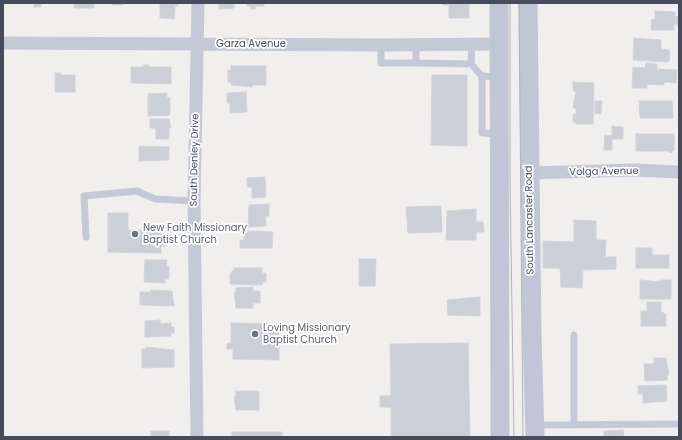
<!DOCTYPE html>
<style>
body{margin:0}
#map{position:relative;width:682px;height:440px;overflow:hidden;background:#f1efee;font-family:Poppins,sans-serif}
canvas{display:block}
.frame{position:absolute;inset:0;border:4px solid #464c5b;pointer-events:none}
</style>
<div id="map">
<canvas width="682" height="440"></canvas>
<div class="frame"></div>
</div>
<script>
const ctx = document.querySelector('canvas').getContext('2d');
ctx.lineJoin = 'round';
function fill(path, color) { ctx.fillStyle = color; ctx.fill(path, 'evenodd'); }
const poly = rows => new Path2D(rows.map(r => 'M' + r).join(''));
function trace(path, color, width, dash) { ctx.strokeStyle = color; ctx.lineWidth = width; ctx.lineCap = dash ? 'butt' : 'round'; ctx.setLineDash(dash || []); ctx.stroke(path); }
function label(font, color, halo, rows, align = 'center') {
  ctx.font = font + ' Poppins,sans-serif'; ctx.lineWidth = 3.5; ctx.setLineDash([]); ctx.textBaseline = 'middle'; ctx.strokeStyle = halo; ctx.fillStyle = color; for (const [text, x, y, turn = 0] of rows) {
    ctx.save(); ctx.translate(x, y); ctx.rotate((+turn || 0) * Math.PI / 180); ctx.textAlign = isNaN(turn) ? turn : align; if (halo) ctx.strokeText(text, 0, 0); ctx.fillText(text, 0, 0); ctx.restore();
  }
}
const building = poly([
 [34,3,43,3,41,3,41,7,34,7,34,3],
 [74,3,94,3,94,8,74,8,74,3],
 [112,3,123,3,123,5,112,5,112,3],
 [160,3,178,3,178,6,175,6,174,19,160,18,160,3],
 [219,3,234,3,234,8,219,9,219,3],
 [247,3,264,3,264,6,255,6,255,9,251,9,251,6,247,6,247,3],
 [443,3,469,4,469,18,449,18,449,5,443,5,443,3],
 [655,11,675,12,675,16,678,17,678,25,674,24,674,30,651,30,652,19,655,20,655,11],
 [634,38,661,40,661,49,670,50,669,62,633,60,634,38],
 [646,63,657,64,657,71,659,71,659,69,677,70,676,83,664,82,664,85,647,84,647,88,632,88,633,67,645,68,646,63],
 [144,65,149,65,149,67,171,67,171,84,131,83,131,67,144,67,144,65],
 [231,66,266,66,266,85,252,85,252,87,231,85,231,82,228,82,228,70,231,70,231,66],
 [55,73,61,73,61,75,75,75,75,92,55,92,55,73],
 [432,75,467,75,467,146,431,145,432,75],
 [573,82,594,83,593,124,576,124,576,122,573,122,573,114,576,115,576,108,573,108,576,91,573,91,573,82],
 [246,92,247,112,230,113,230,103,227,103,227,93,246,92],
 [167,93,167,98,170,98,170,115,148,116,148,94,167,93],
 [595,101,602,101,601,114,595,113,595,101],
 [639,101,672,101,673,118,640,118,639,101],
 [150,119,169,119,171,128,169,127,169,139,156,139,156,128,150,128,150,119],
 [612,126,623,127,623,139,612,139,612,126],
 [636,134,674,134,674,150,671,153,667,151,636,151,636,134],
 [605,135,612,136,612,150,604,150,605,135],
 [139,146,169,147,169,160,139,161,139,146],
 [265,177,266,197,252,198,252,187,247,187,247,178,265,177],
 [269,204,269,216,265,216,266,226,248,227,249,205,269,204],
 [441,206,442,232,408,233,406,207,441,206],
 [476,209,476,222,483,222,484,232,476,232,476,240,446,240,447,211,476,209],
 [108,213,128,213,128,230,161,231,161,237,165,237,165,246,161,246,161,253,108,252,108,213],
 [574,220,596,221,596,240,606,240,605,257,616,257,616,269,583,270,582,288,561,287,560,268,543,268,543,241,574,242,574,220],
 [248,231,273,232,272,248,240,248,240,240,244,240,244,233,249,233,248,231],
 [636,248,652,248,652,255,669,255,669,268,636,268,636,248],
 [359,259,376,259,375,286,359,286,359,259],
 [145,260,167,260,166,267,169,267,169,279,165,279,165,283,144,282,145,260],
 [234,268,262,268,262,273,266,273,266,282,262,282,262,285,230,284,230,275,232,271,234,271,234,268],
 [640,280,660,282,660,280,671,280,671,299,640,299,640,280],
 [253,287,253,291,260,291,260,303,253,303,253,308,236,308,234,293,236,293,236,288,253,287],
 [151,290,172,291,174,306,140,305,140,292,151,292,151,290],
 [480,297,480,316,448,315,447,300,480,297],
 [647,302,661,302,661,311,666,315,666,326,641,326,641,311,647,311,647,302],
 [160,320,160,324,171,323,171,327,174,327,174,333,171,333,171,336,145,337,145,321,160,320],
 [231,323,279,324,279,360,233,359,233,349,227,349,227,344,231,343,231,323],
 [468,343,470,437,391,437,391,407,380,407,380,396,391,396,390,344,468,343],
 [146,347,174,350,174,367,142,368,142,349,146,349,146,347],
 [654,358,666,358,669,375,667,375,667,380,645,381,644,364,654,364,654,358],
 [666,385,667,401,643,403,643,394,638,394,638,386,666,385],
 [236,391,259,391,259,410,236,410,234,397,236,397,236,391],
 [623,430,624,437,604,437,604,431,623,430],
 [151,431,169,431,169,437,149,437,151,436,151,431],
 [232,432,282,432,282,437,232,437,232,432]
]);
const lane = poly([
 [381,45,381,63,416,63,416,45],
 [416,63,471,64,472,44],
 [471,64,482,76,498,77],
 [482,76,482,133,499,134],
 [86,237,84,196,137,191,155,199,194,201],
 [535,425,679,424],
 [574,425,574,335]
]);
const street = poly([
 [3,43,381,45,499,44],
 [529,173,635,170,679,172],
 [197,437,194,201,198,3]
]);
const secondary = poly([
 [499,3,500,437],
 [528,3,532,334,535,437]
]);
const tram = poly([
 [510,3,510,182,514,437],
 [519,3,523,437]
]);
const markers = [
 [135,234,4,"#6b7280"],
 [255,334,4,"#6b7280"]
];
const streetNames = [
 ["Garza Avenue",251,44],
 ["South Denley Drive",195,160,-89],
 ["Volga Avenue",604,172,-1],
 ["South Lancaster Road",530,220,-91]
];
const worshipNames = [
 ["New Faith Missionary",143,228],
 ["Baptist Church",143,240],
 ["Loving Missionary",263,328],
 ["Baptist Church",263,340]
];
fill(building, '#cdcfd6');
trace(building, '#d2d2da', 1);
trace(lane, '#c4c9d5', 7);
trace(street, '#c4c9d5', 13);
trace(secondary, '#c1c6d7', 19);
trace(tram, '#b0b1b8', 1);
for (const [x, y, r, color] of markers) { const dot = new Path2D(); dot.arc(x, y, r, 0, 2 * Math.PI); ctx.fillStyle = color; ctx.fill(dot); trace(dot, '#fff', 1.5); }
label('10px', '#464c5b', '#fff', streetNames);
label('10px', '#5b616d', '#fff', worshipNames, 'left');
</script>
